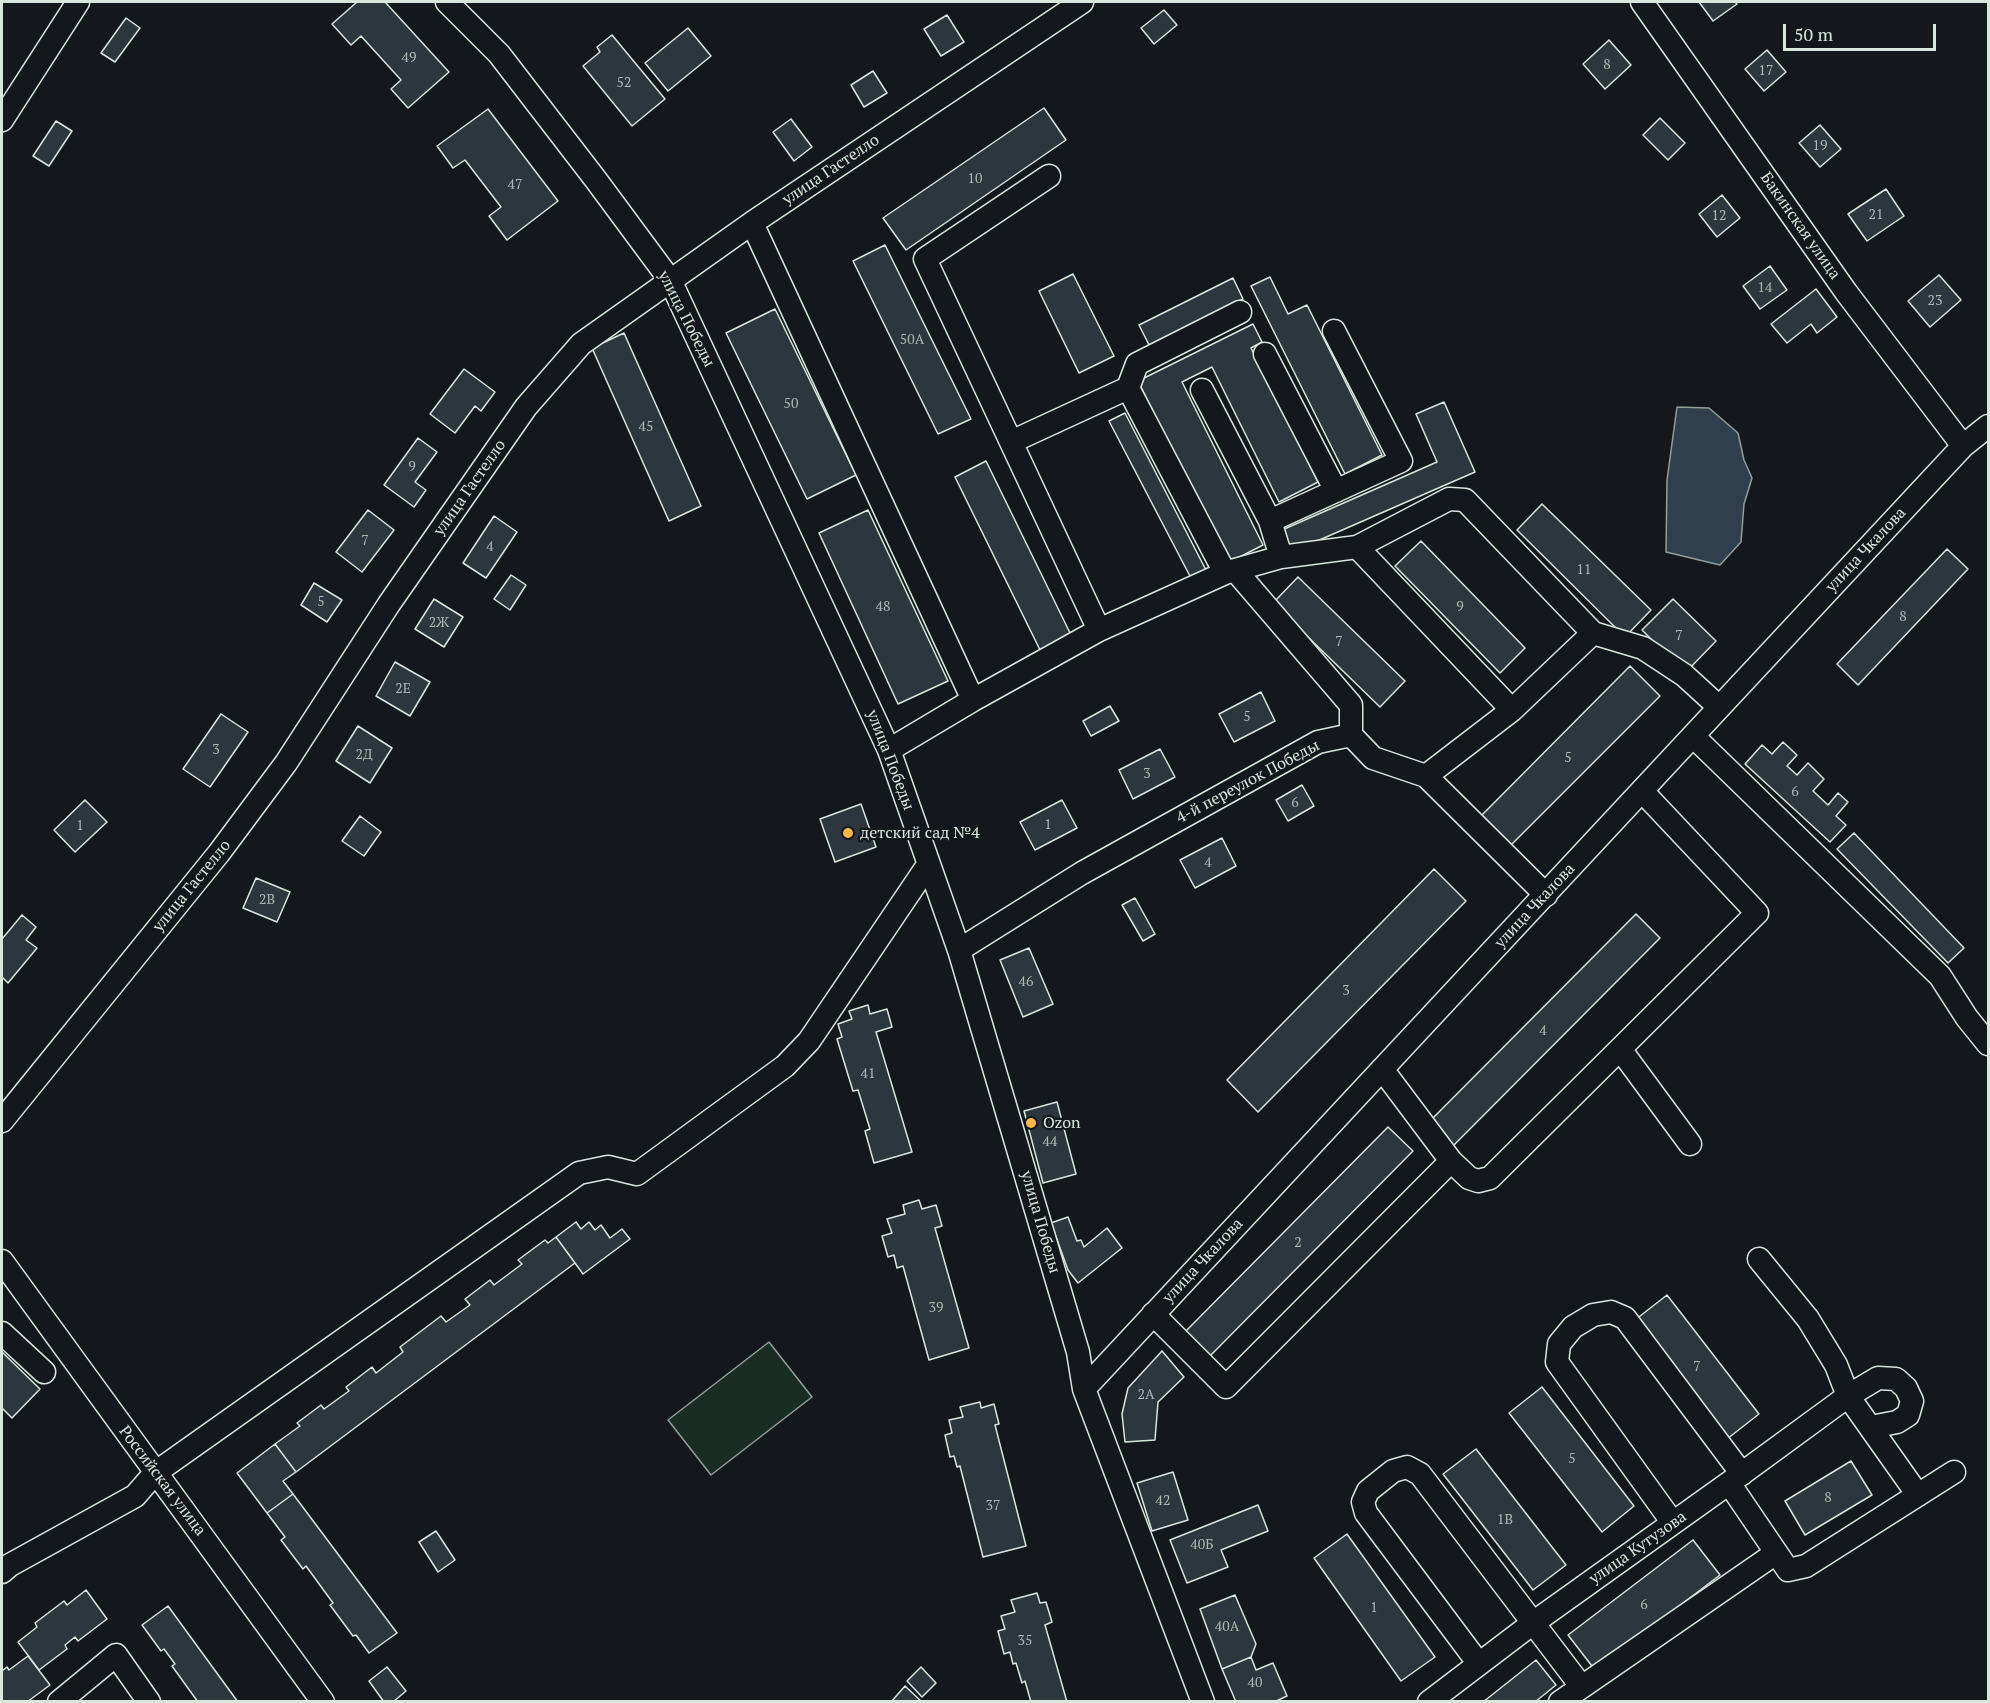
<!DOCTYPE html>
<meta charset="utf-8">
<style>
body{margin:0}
#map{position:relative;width:1990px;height:1703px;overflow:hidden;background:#14181c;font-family:"PT Serif",serif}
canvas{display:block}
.frame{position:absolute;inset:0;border:3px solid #d8e6dc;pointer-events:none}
.scale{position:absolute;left:1783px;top:24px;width:153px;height:27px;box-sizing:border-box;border:3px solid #d8e6dc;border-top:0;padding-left:8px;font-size:18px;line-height:21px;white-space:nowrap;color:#d8e6dc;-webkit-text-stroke:4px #14181c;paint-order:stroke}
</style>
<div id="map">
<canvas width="1990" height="1703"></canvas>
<div class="frame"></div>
<div class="scale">50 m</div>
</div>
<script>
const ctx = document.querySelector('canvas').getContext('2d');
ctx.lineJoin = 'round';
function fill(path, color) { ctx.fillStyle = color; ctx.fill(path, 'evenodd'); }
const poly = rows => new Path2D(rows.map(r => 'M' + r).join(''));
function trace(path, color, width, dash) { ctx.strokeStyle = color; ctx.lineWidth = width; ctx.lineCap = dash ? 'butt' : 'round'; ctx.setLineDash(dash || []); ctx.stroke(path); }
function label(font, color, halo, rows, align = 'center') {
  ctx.font = font + ' "PT Serif",serif'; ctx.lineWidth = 4.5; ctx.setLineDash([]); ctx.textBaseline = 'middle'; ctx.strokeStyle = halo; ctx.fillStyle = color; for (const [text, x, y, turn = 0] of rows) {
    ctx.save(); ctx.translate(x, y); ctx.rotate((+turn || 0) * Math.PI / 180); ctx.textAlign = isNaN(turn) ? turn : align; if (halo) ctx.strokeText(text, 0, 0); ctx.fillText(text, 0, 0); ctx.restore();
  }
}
const green = poly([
 [769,1342,812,1397,711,1475,668,1420,769,1342]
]);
const water = poly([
 [1677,407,1709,408,1738,433,1744,460,1752,478,1744,504,1741,542,1720,565,1666,552,1667,480,1677,407]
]);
const building = poly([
 [357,2,385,2,449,72,408,108,391,89,401,80,361,36,351,45,332,24,357,2],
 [1699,2,1735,2,1737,4,1713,21,1699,2],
 [1164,10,1177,25,1154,44,1141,28,1164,10],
 [947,15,964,42,941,56,924,29,947,15],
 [126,18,140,28,115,62,101,53,126,18],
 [688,28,711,56,668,91,645,63,688,28],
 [612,35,665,99,632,126,583,66,600,52,597,47,612,35],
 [1609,40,1631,65,1605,89,1583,64,1609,40],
 [1767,50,1786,72,1764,91,1745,69,1767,50],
 [873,71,887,93,864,107,851,85,873,71],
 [1044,108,1066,140,906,250,883,218,1044,108],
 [488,109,558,201,507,240,489,216,501,207,465,160,453,168,437,146,488,109],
 [1660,118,1685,143,1668,160,1643,135,1660,118],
 [791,119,812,147,794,161,773,132,791,119],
 [56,121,72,131,49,166,33,156,56,121],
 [1820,125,1841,149,1820,167,1799,143,1820,125],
 [1886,189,1904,216,1867,241,1848,214,1886,189],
 [1722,195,1740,218,1717,237,1699,214,1722,195],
 [885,245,971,419,938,434,853,261,885,245],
 [1770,266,1787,290,1760,309,1743,286,1770,266],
 [1073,274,1114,356,1079,373,1039,291,1073,274],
 [1939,275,1961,300,1930,327,1908,301,1939,275],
 [1270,277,1288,314,1307,305,1382,455,1345,474,1251,286,1270,277],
 [1233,278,1243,299,1149,345,1139,325,1233,278],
 [1816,289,1837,317,1817,333,1811,324,1787,343,1771,324,1816,289],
 [775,309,856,475,807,499,726,333,775,309],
 [1253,324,1262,342,1251,348,1318,482,1279,502,1212,367,1182,382,1263,545,1228,563,1138,381,1253,324],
 [624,333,701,506,669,521,592,348,624,333],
 [464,369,495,392,481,411,475,406,455,433,430,414,464,369],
 [1444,402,1475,472,1292,552,1282,530,1437,462,1416,414,1444,402],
 [1125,413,1207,572,1192,580,1109,421,1125,413],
 [418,438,437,452,415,482,426,490,414,507,384,485,418,438],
 [986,461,1072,637,1041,652,955,477,986,461],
 [1542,504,1651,610,1625,637,1517,530,1542,504],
 [368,510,394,530,362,572,336,552,368,510],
 [868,510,948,681,898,704,819,533,868,510],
 [494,516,517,532,486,578,463,563,494,516],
 [1421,541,1525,648,1500,673,1395,566,1421,541],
 [1947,549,1968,569,1858,685,1837,664,1947,549],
 [511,575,526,585,510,610,494,599,511,575],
 [1298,577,1405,681,1380,707,1273,603,1298,577],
 [314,583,342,600,327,622,301,605,314,583],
 [434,599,463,617,444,647,415,629,434,599],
 [1673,599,1716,641,1685,673,1642,630,1673,599],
 [395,662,430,682,410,716,376,696,395,662],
 [1630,666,1660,696,1506,850,1476,821,1630,666],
 [1261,692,1275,721,1234,742,1219,714,1261,692],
 [1110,706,1119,721,1091,736,1083,721,1110,706],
 [221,714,248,732,210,787,183,769,221,714],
 [358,726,392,748,370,783,336,761,358,726],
 [1783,742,1797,755,1787,766,1797,775,1808,763,1824,779,1813,791,1828,805,1838,793,1848,802,1836,816,1846,825,1830,842,1745,764,1762,745,1772,754,1783,742],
 [1160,749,1175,777,1133,799,1119,770,1160,749],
 [1302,785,1314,806,1288,821,1276,800,1302,785],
 [85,800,107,822,75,852,54,830,85,800],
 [1062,800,1077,828,1035,850,1020,822,1062,800],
 [861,804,876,847,835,862,820,819,861,804],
 [360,816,381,832,364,856,342,841,360,816],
 [1854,833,1964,948,1948,963,1837,849,1854,833],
 [1222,838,1236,866,1195,888,1180,860,1222,838],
 [1434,869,1466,901,1258,1112,1227,1080,1434,869],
 [256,878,290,892,277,922,243,908,256,878],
 [1135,898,1155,934,1143,941,1122,905,1135,898],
 [1636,914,1660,938,1450,1149,1426,1125,1636,914],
 [22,915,36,927,26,940,37,948,8,983,2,977,2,939,22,915],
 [1029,948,1053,1004,1023,1017,1000,960,1029,948],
 [868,1005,870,1014,887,1009,892,1027,876,1032,912,1152,874,1163,865,1131,870,1129,858,1090,853,1091,837,1039,842,1037,838,1024,852,1019,849,1011,868,1005],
 [1057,1102,1076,1174,1043,1183,1024,1111,1057,1102],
 [1388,1127,1413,1151,1208,1358,1183,1334,1388,1127],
 [919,1200,922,1209,936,1205,942,1226,935,1228,969,1348,929,1360,903,1266,897,1268,894,1255,888,1257,882,1236,892,1233,887,1219,905,1214,903,1205,919,1200],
 [1068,1217,1077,1241,1081,1240,1084,1247,1107,1228,1122,1248,1078,1283,1068,1270,1051,1223,1068,1217],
 [576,1222,581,1229,589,1222,595,1230,601,1225,610,1238,622,1229,630,1239,583,1274,556,1237,576,1222],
 [556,1237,575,1263,296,1472,275,1444,300,1426,297,1423,321,1405,324,1409,349,1391,346,1387,372,1367,376,1373,403,1352,400,1347,441,1316,446,1322,470,1305,465,1299,490,1280,494,1285,522,1264,518,1260,545,1240,548,1243,556,1237],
 [1667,1295,1759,1414,1727,1439,1635,1320,1667,1295],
 [1162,1351,1184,1377,1158,1402,1155,1440,1125,1442,1122,1414,1128,1388,1162,1351],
 [2,1352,40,1389,12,1418,2,1408,2,1352],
 [1542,1387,1634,1506,1602,1532,1509,1413,1542,1387],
 [980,1402,981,1408,994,1404,999,1424,995,1425,1026,1546,983,1557,960,1466,957,1467,954,1456,950,1457,945,1435,952,1433,949,1420,963,1417,960,1407,980,1402],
 [275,1444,296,1472,283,1481,293,1494,267,1513,237,1473,275,1444],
 [1476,1449,1566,1565,1533,1590,1443,1474,1476,1449],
 [1851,1461,1872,1495,1805,1535,1785,1501,1851,1461],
 [1173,1472,1188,1520,1152,1531,1137,1483,1173,1472],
 [293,1494,397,1633,369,1653,356,1635,353,1636,330,1605,333,1603,306,1566,303,1569,281,1540,285,1537,267,1513,293,1494],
 [1258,1505,1268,1531,1221,1550,1228,1567,1187,1583,1170,1540,1258,1505],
 [436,1531,455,1560,438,1572,419,1542,436,1531],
 [1347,1534,1435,1657,1401,1681,1314,1558,1347,1534],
 [1693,1540,1720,1575,1595,1670,1568,1635,1693,1540],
 [86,1590,107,1619,78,1641,75,1637,65,1645,67,1649,39,1670,18,1642,37,1627,35,1623,64,1601,67,1605,86,1590],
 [1037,1593,1040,1603,1046,1602,1052,1622,1045,1625,1067,1702,1031,1702,1025,1681,1022,1683,1016,1663,1013,1664,1010,1652,1004,1654,998,1631,1005,1629,1001,1616,1015,1612,1011,1600,1037,1593],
 [1235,1595,1256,1644,1251,1657,1222,1669,1200,1609,1235,1595],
 [168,1606,238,1702,198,1702,172,1666,175,1664,164,1649,161,1651,142,1625,168,1606],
 [28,1656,50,1685,27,1702,2,1702,2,1671,7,1667,9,1670,28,1656],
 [1251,1657,1256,1670,1273,1663,1287,1696,1274,1702,1236,1702,1222,1669,1251,1657],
 [1536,1660,1556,1685,1535,1702,1483,1702,1536,1660],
 [387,1667,406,1691,393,1702,384,1702,369,1681,387,1667],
 [921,1667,936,1683,922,1697,907,1681,921,1667],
 [905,1686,922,1702,891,1702,905,1686]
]);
const minor = poly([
 [447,2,499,54,596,180,670,280,889,750,959,950,1078,1352,1084,1389,1203,1702],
 [1642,2,1846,292,1963,446],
 [2,120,78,2],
 [752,223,973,700],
 [1265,354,1336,491],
 [1128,388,1137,364,1240,312],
 [1202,390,1270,521,1281,557],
 [1011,442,925,259,1049,176],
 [1270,521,1401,461,1334,331],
 [1235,570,1281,557,1357,547,1449,499,1465,500,1593,633,1512,710,1357,547],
 [1099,630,1011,442,1128,388,1225,573],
 [1593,633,1643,648,1684,675,1719,707],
 [1693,736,1940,976,1967,1018,1988,1044],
 [889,750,973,700,1099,630,1225,573,1235,570,1351,705,1351,735],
 [1426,776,1512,710],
 [959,950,1082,873,1318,742,1351,735,1373,758,1426,776,1546,895],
 [1620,1049,1690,1144],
 [1382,1069,1451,1161,1469,1178,1478,1181,1490,1178,1757,913,1642,791],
 [2,1121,219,853,286,763,389,604,526,407,581,344,752,223,1082,2],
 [1759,1259,1808,1319,1836,1365,1848,1396,1918,1495],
 [2,1261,323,1702],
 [1153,1314,1226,1387,1451,1161],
 [2,1333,44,1372],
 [1084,1389,1963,446,1988,426],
 [1729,1483,1788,1570,1806,1566,1954,1472],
 [1673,1523,1557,1362,1559,1344,1573,1327,1593,1315,1611,1312,1625,1318,1742,1474],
 [2,1572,10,1565,135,1496,155,1473,579,1173,608,1167,637,1174,785,1066,809,1041,928,865],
 [1479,1664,1366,1513,1363,1502,1368,1491,1393,1471,1407,1467,1420,1474,1581,1686],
 [59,1702,116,1655,149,1702],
 [1429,1702,1533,1623,1729,1483,1848,1396,1878,1378,1896,1379,1906,1388,1912,1401,1908,1415,1897,1422,1871,1427],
 [1560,1702,1776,1553]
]);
const markers = [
 [848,833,6,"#ffb74d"],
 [1031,1123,6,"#ffb74d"]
];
const numberNames = [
 ["49",409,58],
 ["8",1607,65],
 ["17",1766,71],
 ["52",624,83],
 ["19",1820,146],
 ["10",975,179],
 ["47",515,185],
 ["21",1876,215],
 ["12",1719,216],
 ["14",1765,288],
 ["23",1935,301],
 ["50А",912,340],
 ["50",791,404],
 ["45",646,427],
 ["9",412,467],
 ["7",365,541],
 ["4",490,547],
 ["11",1584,570],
 ["5",321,602],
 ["48",883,607],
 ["9",1460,607],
 ["8",1903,617],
 ["2Ж",439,623],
 ["7",1679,636],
 ["7",1339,642],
 ["2Е",403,689],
 ["5",1247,717],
 ["3",216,750],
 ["2Д",364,755],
 ["5",1568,758],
 ["3",1147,774],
 ["6",1795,792],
 ["6",1295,803],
 ["1",1048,825],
 ["1",80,826],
 ["4",1208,863],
 ["2В",267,900],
 ["46",1026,982],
 ["3",1346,991],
 ["4",1543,1031],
 ["41",868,1074],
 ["44",1050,1142],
 ["2",1298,1243],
 ["39",936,1308],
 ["7",1697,1367],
 ["2А",1146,1395],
 ["5",1572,1459],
 ["8",1828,1498],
 ["42",1163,1501],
 ["37",993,1506],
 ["1В",1505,1520],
 ["40Б",1202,1545],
 ["6",1644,1605],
 ["1",1374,1608],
 ["40А",1227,1627],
 ["35",1025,1641],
 ["40",1255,1683]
];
const streetNames = [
 ["улица Гастелло",831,170,-34],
 ["Бакинская улица",1800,226,55],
 ["улица Победы",686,319,63],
 ["улица Гастелло",470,488,-55],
 ["улица Чкалова",1866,550,-47],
 ["улица Победы",890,760,69],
 ["4-й переулок Победы",1248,782,-28],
 ["улица Гастелло",192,886,-51],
 ["улица Чкалова",1535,906,-47],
 ["улица Победы",1040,1222,74],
 ["улица Чкалова",1203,1261,-47],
 ["Российская улица",162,1481,53],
 ["улица Кутузова",1638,1548,-35]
];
const poiNames = [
 ["детский сад №4",860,833],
 ["Ozon",1043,1123]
];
fill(green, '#1a2d24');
trace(green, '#939e99', 1.5);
fill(water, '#2f3f4d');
trace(water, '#939e99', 1.5);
fill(building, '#2c363c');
trace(building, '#d8e6dc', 1.5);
trace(minor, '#d8e6dc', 25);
trace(minor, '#14181c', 22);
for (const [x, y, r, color] of markers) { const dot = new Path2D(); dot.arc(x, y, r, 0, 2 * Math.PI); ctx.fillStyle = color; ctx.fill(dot); trace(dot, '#14181c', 2); }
label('14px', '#adbab4', null, numberNames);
label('16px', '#d8e6dc', '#14181c', streetNames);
label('16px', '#d8e6dc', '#14181c', poiNames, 'left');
</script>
